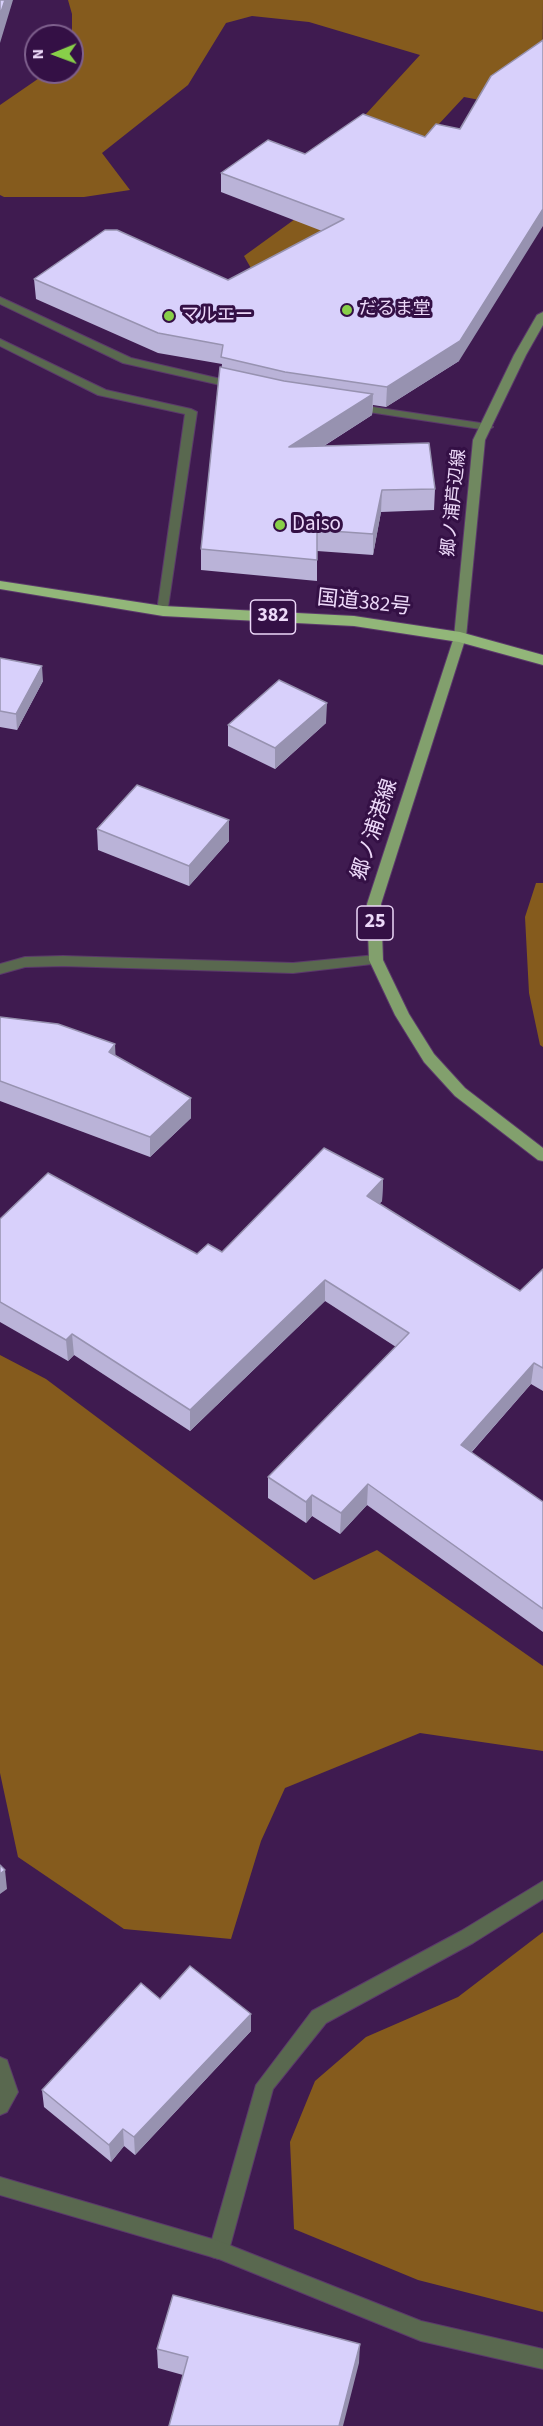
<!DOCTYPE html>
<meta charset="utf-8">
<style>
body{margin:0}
#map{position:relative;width:543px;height:2426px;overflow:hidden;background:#3f1b50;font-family:"Source Sans 3",sans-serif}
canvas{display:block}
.north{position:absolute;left:24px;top:24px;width:60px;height:60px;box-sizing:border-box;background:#341045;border:2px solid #7e608d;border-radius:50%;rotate:269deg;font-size:16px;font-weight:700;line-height:24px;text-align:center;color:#edd9f9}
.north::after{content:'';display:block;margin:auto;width:21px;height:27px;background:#88cf49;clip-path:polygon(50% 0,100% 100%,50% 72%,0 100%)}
</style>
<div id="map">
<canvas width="543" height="2426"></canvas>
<div class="north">N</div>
</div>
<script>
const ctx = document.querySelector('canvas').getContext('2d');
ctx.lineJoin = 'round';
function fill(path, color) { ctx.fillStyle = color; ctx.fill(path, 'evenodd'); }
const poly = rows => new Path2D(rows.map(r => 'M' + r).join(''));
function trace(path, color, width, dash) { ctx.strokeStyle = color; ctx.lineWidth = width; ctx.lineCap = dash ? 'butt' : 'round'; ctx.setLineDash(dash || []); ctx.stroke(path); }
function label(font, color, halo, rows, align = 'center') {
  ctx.font = font + ' "Source Sans 3","Noto Sans JP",sans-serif'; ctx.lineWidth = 6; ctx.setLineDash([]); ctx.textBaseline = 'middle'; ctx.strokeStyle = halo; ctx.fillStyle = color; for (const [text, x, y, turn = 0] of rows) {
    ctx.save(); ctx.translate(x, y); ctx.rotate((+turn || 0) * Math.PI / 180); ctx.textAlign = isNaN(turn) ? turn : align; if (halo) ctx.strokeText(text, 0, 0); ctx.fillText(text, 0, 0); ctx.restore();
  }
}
const forest = poly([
 [68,0,543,0,542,112,464,97,344,226,252,270,244,256,404,140,355,126,420,55,309,22,252,16,226,23,188,85,102,153,130,190,84,197,4,197,0,195,0,105,48,72,72,72,72,14],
 [536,883,543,883,543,1047,540,1045,529,993,525,917],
 [0,1355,46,1379,314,1580,377,1550,543,1666,543,1751,420,1733,285,1788,261,1841,231,1939,124,1929,18,1857,0,1773],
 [543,1932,543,2312,418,2280,294,2229,290,2142,315,2081,366,2037,458,1997]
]);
const lane = poly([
 [0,297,131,358,238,383,244,386,238,389,123,363,0,304,0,297],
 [0,339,106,390,191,409,197,412,167,614,163,615,157,611,185,414,98,395,0,346,0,339],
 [353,404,487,424,493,427,487,430,349,409,347,407,353,404],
 [543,1881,543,1899,473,1943,326,2023,273,2089,229,2250,226,2257,219,2259,212,2257,209,2250,256,2085,312,2011,461,1931,543,1881],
 [0,2057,7,2060,18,2092,7,2112,0,2115,0,2057]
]);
const street = poly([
 [376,955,383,960,381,963,293,973,63,966,25,967,0,974,0,964,25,957,63,956,293,963,376,955],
 [0,2177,219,2241,421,2321,543,2349,543,2369,421,2341,219,2259,0,2195,0,2177]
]);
const secondary = poly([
 [543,312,543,325,526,355,485,440,466,637,460,641,456,640,454,637,473,440,514,355,537,315,543,312]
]);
const primary = poly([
 [460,633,466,637,381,904,383,960,409,1014,434,1054,465,1088,543,1148,543,1161,538,1160,455,1096,424,1062,395,1015,369,960,367,904,454,637,460,633]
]);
const highway = poly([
 [0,581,163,606,354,616,460,632,543,655,543,665,459,642,354,626,163,616,0,589,0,581]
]);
const wall = poly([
 [305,154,459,361,386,407,373,405,372,415,324,446,435,489,434,510,381,512,373,555,317,551,317,581,201,570,201,549,222,364,158,353,36,299,34,279,228,280,322,231,221,192,221,173],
 [0,658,43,681,17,730,0,727],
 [326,723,275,769,228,746,228,725],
 [229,820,229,841,189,886,98,850,97,829],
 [0,1017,116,1056,191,1118,150,1157,0,1101],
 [383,1179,382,1201,379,1204,520,1291,543,1269,543,1391,531,1384,471,1453,543,1502,543,1632,367,1505,340,1534,312,1516,306,1523,268,1498,268,1477,396,1347,325,1301,190,1431,74,1355,68,1361,0,1322,0,1219,197,1254,222,1252],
 [160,1999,251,2014,251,2031,135,2155,124,2146,111,2162,44,2107,42,2090],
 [157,2349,359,2363,183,2375,158,2368]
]);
const shadedWall = poly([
 [5,0,13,0,0,43,0,15],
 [543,209,543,226,459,361,386,407,387,387],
 [373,394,372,415,289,468,289,447],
 [382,490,381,512,373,555,373,534],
 [42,666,43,681,17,730,16,714],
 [327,703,326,723,275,769,275,748],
 [229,820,229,841,189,886,189,866],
 [115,1044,116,1065,109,1052],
 [191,1098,191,1118,150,1157,150,1137],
 [383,1179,382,1201,366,1217,367,1196],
 [325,1280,325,1301,190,1431,190,1410],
 [72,1334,74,1355,68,1361,66,1340],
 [534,1363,531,1384,459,1466,461,1445],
 [368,1484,367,1505,340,1534,341,1513],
 [312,1495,312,1516,306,1523,306,1502],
 [5,1870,7,1889,0,1894,0,1874],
 [251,2014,251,2031,135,2155,134,2137],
 [123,2129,124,2146,111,2162,109,2145],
 [360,2344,359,2363,343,2426,339,2426]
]);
const building = poly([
 [0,0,5,0,0,15,0,0],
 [543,40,543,209,460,341,387,387,285,372,221,357,223,345,158,333,34,279,105,230,117,230,228,280,344,219,221,173,268,140,305,154,363,114,425,137,436,124,460,129,491,76,543,40],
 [220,367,284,381,373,394,289,447,429,443,435,489,382,490,373,534,317,530,317,560,201,549,220,367],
 [0,658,42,666,16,714,0,711,0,658],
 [279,680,327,703,275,748,228,725,279,680],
 [137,785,229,820,189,866,97,829,137,785],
 [0,1017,58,1024,115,1044,109,1052,191,1098,150,1137,0,1081,0,1017],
 [324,1148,383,1179,367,1196,520,1291,543,1269,543,1368,534,1363,461,1445,543,1502,543,1609,368,1484,341,1513,312,1495,306,1502,268,1477,409,1333,325,1280,190,1410,72,1334,66,1340,0,1302,0,1219,48,1173,197,1254,208,1244,222,1252,324,1148],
 [0,1865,5,1870,0,1874,0,1865],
 [190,1966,251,2014,134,2137,123,2129,109,2145,42,2090,141,1983,160,1999,190,1966],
 [173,2295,360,2344,339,2426,169,2426,188,2357,157,2349,173,2295]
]);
const markers = [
 [347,310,6,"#88cf49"],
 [169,316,6,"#88cf49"],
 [280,525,6,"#88cf49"]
];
const farPoinames = [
 ["だるま堂",359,310],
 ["マルエー",181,316]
];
const farStreetnames = [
 ["郷ノ浦芦辺線",455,503,-84]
];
const shields = [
 [273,617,45],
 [375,923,36]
];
const shieldNames = [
 ["382",273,617],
 ["25",375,923]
];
const poiNames = [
 ["Daiso",292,525]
];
const streetNames = [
 ["国道382号",364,604,6],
 ["郷ノ浦港線",376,830,-72]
];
fill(forest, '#855b1d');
trace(lane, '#5b396b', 2);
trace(street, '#5b396b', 2);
trace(secondary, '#5b396b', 2);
trace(primary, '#5b396b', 2);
trace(highway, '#5b396b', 2);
fill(lane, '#59684f');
fill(street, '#59684f');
fill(secondary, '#708860');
fill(primary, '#82a06d');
fill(highway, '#92b679');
fill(wall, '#bab3d8');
fill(shadedWall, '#9792b0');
fill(building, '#d8d0fb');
trace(building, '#9792b0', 1.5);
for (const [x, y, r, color] of markers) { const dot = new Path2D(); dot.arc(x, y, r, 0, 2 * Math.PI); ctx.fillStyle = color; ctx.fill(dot); trace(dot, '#341045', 2); }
label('18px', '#edd9f9', '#341045', farPoinames, 'left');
label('18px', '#edd9f9', '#341045', farStreetnames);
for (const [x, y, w] of shields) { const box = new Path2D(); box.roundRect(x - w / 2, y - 17, w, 34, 4.5); ctx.fillStyle = '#341045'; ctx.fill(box); trace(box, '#edd9f9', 1.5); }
label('bold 20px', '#edd9f9', null, shieldNames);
label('21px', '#edd9f9', '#341045', poiNames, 'left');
label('21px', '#edd9f9', '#341045', streetNames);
</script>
